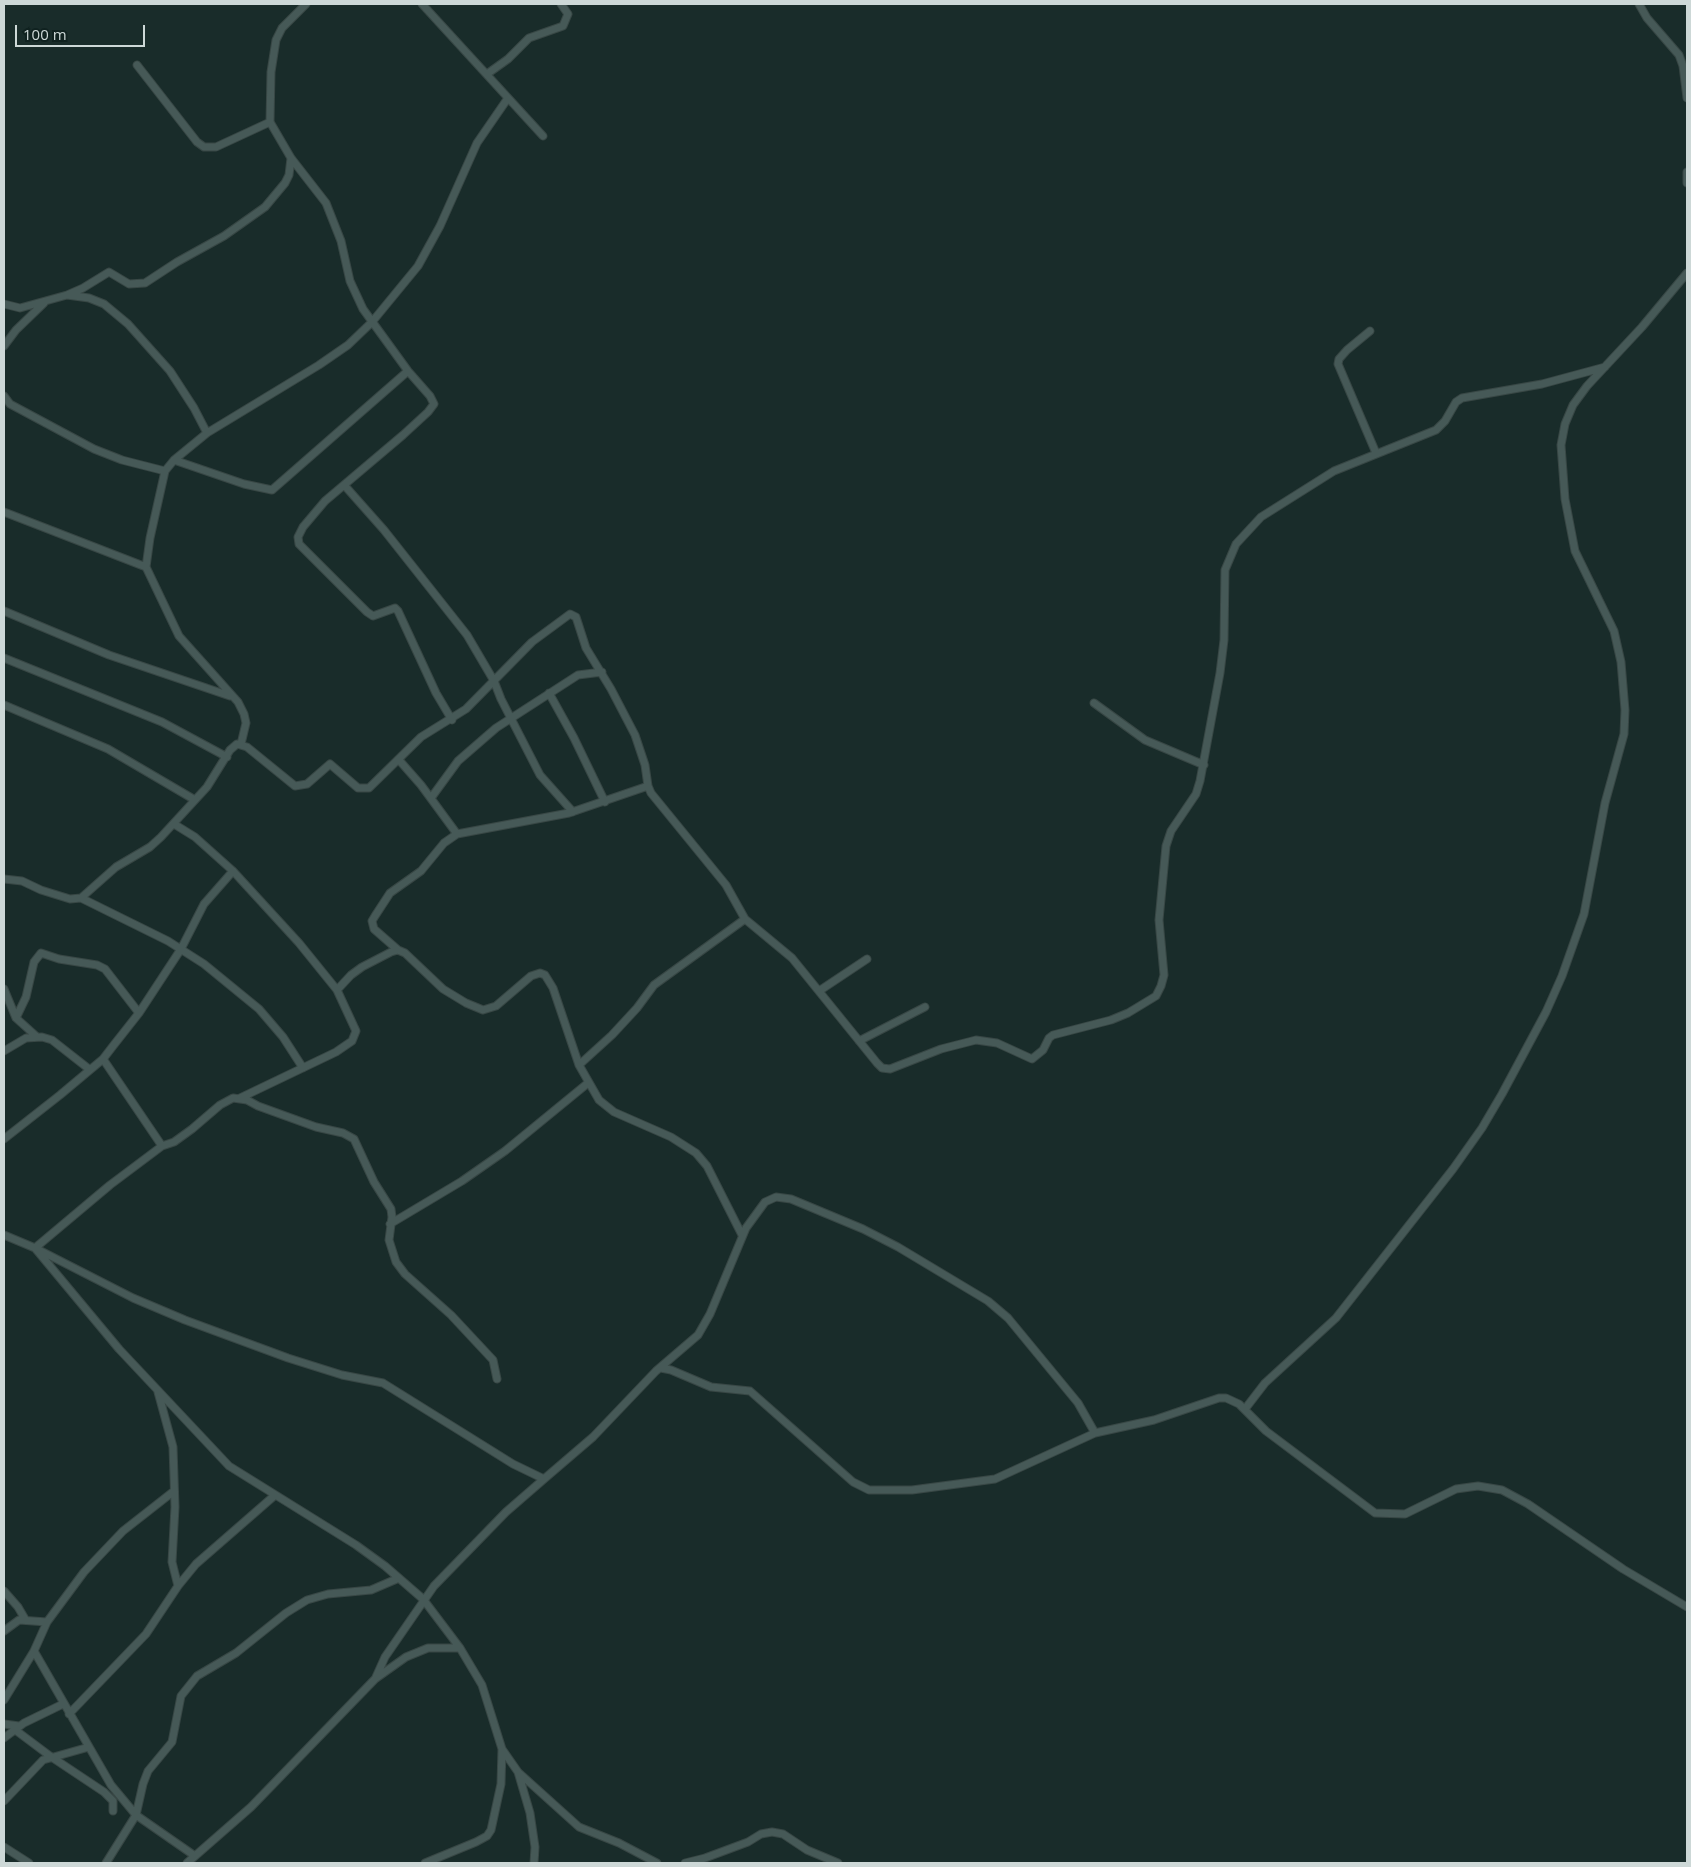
<!DOCTYPE html>
<style>
body{margin:0}
#map{position:relative;width:1691px;height:1867px;overflow:hidden;background:#192c2a;font-family:"Open Sans",sans-serif}
canvas{display:block}
.frame{position:absolute;inset:0;border:5px solid #cdd8d7;pointer-events:none}
.scale{position:absolute;left:15px;top:25px;width:130px;height:22px;box-sizing:border-box;border:2px solid #cdd8d7;border-top:0;padding-left:6px;font-size:15px;line-height:18px;white-space:nowrap;color:#cdd8d7;-webkit-text-stroke:4px #102220;paint-order:stroke}
</style>
<div id="map">
<canvas width="1691" height="1867"></canvas>
<div class="frame"></div>
<div class="scale">100 m</div>
</div>
<script>
const ctx = document.querySelector('canvas').getContext('2d');
ctx.lineJoin = 'round';
const poly = rows => new Path2D(rows.map(r => 'M' + r).join(''));
function trace(path, color, width, dash) { ctx.strokeStyle = color; ctx.lineWidth = width; ctx.lineCap = dash ? 'butt' : 'round'; ctx.setLineDash(dash || []); ctx.stroke(path); }
const street = poly([
 [306,4,282,28,276,40,271,72,270,122,291,158,326,203,341,241,350,281,363,309,408,371,430,396,434,404,428,412,403,435,325,501,303,527,298,537,299,544,367,612,373,616,395,608,398,611,436,693,452,720],
 [422,4,543,136],
 [1639,4,1647,18,1679,55,1683,66,1687,98],
 [137,65,197,142,204,147,216,147,270,122],
 [487,74,508,59,529,38,563,26,568,14,561,4],
 [1687,172,1687,183],
 [67,295,83,288,109,272,129,284,145,283,177,262,224,236,265,207,285,183,289,175,291,158],
 [4,304,20,308,67,295,89,298,104,304,128,324,170,371,194,408,207,433],
 [1370,331,1347,350,1339,359,1338,364,1376,453],
 [4,346,16,330,44,303],
 [4,396,10,404,94,449,122,460,165,471],
 [174,460,244,484,272,490,408,371],
 [345,486,384,530,467,635,494,681,501,699,540,775,573,812],
 [4,512,146,567],
 [4,611,109,655,230,696],
 [4,658,162,722,227,757],
 [549,693,574,738,605,802],
 [1094,703,1145,740,1204,765],
 [4,705,108,749,195,800],
 [241,744,246,723,244,714,238,702,179,636,146,567,150,538,165,471,174,460,207,433,319,365,348,345,372,322,418,266,440,226,477,143,508,98],
 [399,760,421,785,457,834],
 [431,798,458,761,496,728,578,675,602,672],
 [174,824,195,837,233,871,299,943,337,990],
 [4,879,22,881,41,890,70,899,81,898,116,867,150,847,161,837,207,787,230,750,237,744,247,747,295,786,307,784,330,764,358,788,369,788,421,737,466,709,532,642,570,614,576,617,586,648,611,689,635,735,645,765,648,786,651,793,726,885,745,919,792,958,877,1063,882,1068,890,1069,941,1049,976,1040,997,1043,1032,1059,1043,1050,1049,1038,1053,1035,1111,1020,1128,1013,1156,996,1161,986,1164,975,1159,920,1166,846,1171,831,1196,794,1200,781,1220,673,1224,640,1225,570,1236,544,1261,517,1334,471,1436,430,1445,421,1456,402,1462,398,1542,384,1605,367],
 [81,898,168,941,204,964,259,1009,283,1037,303,1068],
 [398,950,374,929,372,921,375,916,390,893,421,871,444,843,457,834,569,813,648,786],
 [4,989,16,1018,36,1036],
 [819,991,867,959],
 [16,1018,26,997,34,962,41,953,59,959,97,965,105,969,139,1013],
 [859,1041,925,1007],
 [4,1051,26,1038,42,1037,52,1040,89,1069],
 [103,1059,162,1146],
 [579,1065,612,1035,637,1008,654,985,745,919],
 [240,1098,336,1052,352,1041,356,1031,337,990,351,975,362,967,391,952,398,950,405,953,443,989,466,1003,483,1010,496,1006,531,976,540,973,545,975,553,988,579,1065,599,1100,614,1112,671,1137,696,1153,707,1166,742,1235],
 [4,1139,60,1095,103,1059,113,1046,139,1013,181,949,204,904,233,871],
 [390,1224,462,1181,505,1151,588,1083],
 [4,1235,35,1248,133,1298,185,1320,288,1358,342,1375,383,1383,513,1464,544,1479,593,1437,656,1371,698,1335,710,1314,746,1228,765,1202,776,1197,791,1199,863,1229,898,1247,988,1301,1008,1318,1078,1403,1095,1433],
 [661,1368,671,1370,711,1387,750,1391,853,1482,869,1490,912,1490,995,1479,1095,1433,1154,1420,1219,1398,1226,1398,1239,1404,1266,1431,1375,1513,1405,1514,1456,1489,1478,1486,1502,1490,1528,1504,1623,1569,1687,1607],
 [497,1379,493,1360,451,1315,405,1274,396,1262,389,1240,392,1217,391,1209,374,1182,354,1139,343,1133,316,1127,258,1106,247,1100,233,1098,220,1105,192,1129,174,1142,162,1146,110,1185,35,1248,119,1349,229,1466,356,1545,385,1566,423,1599,460,1648,482,1685,502,1749,518,1772,579,1827,619,1843,657,1863],
 [158,1392,173,1447,175,1507,172,1562,178,1586],
 [1245,1409,1265,1383,1336,1318,1453,1169,1482,1128,1502,1094,1546,1012,1562,976,1584,914,1605,803,1624,734,1625,710,1621,662,1614,631,1575,551,1565,499,1561,445,1565,424,1573,405,1587,386,1642,327,1687,273],
 [4,1591,18,1607,25,1619],
 [4,1631,19,1620,47,1622],
 [34,1651,111,1785,136,1815,195,1856],
 [376,1677,385,1657,434,1586,506,1512,544,1479],
 [4,1700,34,1651,47,1622,84,1572,123,1531,174,1491],
 [69,1714,146,1634,178,1586,196,1564,274,1496],
 [4,1724,19,1726],
 [14,1729,50,1756,104,1792,113,1801,113,1811],
 [4,1738,24,1723,63,1704],
 [518,1772,530,1813,535,1847,534,1863],
 [4,1801,43,1760,89,1747],
 [4,1847,29,1863],
 [106,1863,136,1815,143,1784,148,1771,172,1742,181,1696,197,1676,236,1653,286,1613,307,1600,328,1594,371,1590,399,1578],
 [187,1863,251,1807,375,1679,406,1657,428,1648,460,1648],
 [425,1863,476,1842,487,1836,491,1830,501,1784,502,1749],
 [685,1863,705,1858,748,1842,761,1834,772,1832,783,1834,807,1850,838,1863]
]);
trace(street, '#384745', 9);
trace(street, '#465957', 7);
</script>
